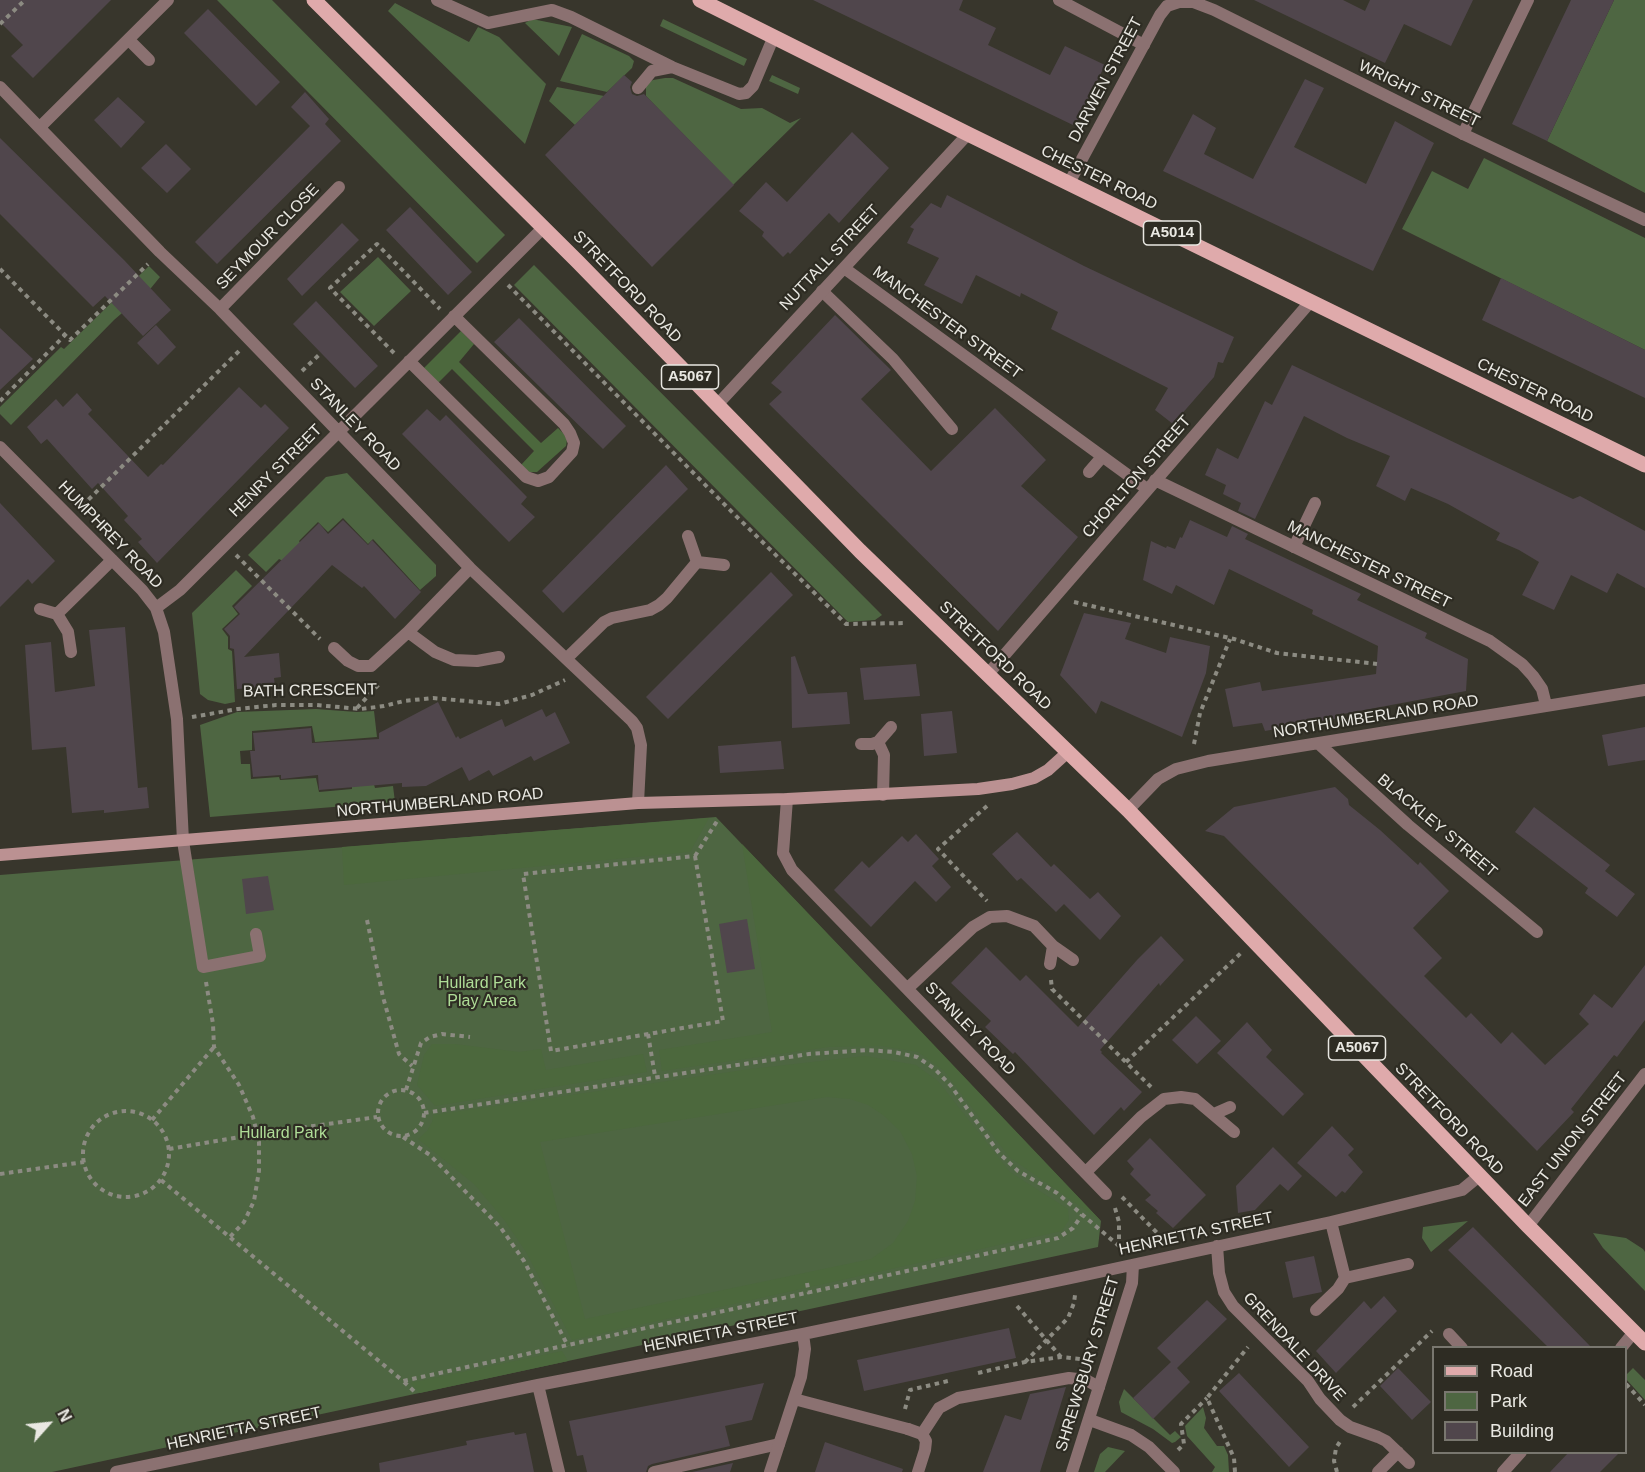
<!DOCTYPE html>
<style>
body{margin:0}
#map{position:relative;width:1645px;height:1472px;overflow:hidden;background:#38362c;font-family:Arial,sans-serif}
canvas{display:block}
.legend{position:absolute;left:1432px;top:1346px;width:195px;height:108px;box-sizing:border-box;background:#2e2c23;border:2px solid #79776f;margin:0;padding:8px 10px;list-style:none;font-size:18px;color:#e9e8e2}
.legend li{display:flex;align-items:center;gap:12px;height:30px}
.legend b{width:30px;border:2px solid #79776f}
.north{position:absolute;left:18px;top:1394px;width:60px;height:60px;-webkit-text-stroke:4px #2e2c23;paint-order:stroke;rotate:63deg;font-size:16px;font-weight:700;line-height:24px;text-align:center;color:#e9e8e2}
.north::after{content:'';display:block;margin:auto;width:21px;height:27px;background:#e9e8e2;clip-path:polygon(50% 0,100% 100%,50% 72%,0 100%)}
</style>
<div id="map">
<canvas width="1645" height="1472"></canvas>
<ul class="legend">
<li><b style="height:8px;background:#dfaaab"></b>Road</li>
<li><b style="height:16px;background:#4e6642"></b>Park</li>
<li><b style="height:16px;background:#50464c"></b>Building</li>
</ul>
<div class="north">N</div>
</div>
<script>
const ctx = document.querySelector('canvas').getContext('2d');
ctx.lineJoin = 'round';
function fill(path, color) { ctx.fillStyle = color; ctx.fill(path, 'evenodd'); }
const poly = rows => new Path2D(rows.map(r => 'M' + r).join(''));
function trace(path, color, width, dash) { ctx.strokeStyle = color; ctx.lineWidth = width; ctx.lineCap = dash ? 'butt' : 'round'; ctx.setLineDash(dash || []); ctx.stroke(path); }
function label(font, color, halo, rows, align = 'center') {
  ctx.font = font + ' Arial,sans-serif'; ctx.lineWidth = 4.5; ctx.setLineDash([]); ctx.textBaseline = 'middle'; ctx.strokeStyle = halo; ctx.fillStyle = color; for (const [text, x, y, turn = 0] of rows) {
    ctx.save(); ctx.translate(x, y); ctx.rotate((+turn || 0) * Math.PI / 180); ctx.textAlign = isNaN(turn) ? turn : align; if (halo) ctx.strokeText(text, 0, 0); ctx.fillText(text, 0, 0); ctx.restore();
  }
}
const green = poly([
 [217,0,272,0,505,235,477,263],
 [1614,0,1645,0,1645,193,1547,141],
 [395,3,469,42,478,27,499,37,546,84,525,144,388,11],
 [532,19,572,27,559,56,525,23],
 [663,19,747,59,744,66,660,26],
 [582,34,629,56,634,61,632,68,607,92,560,81],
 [772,75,800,88,798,94,769,81],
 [665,78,673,78,741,109,762,108,790,123,801,118,733,185,646,96,646,84,653,80],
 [557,87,604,96,575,125,549,101],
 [1484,158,1645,238,1645,350,1402,229,1432,171,1468,189],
 [378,257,411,291,374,326,340,292],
 [534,265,882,615,875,620,848,622,514,285],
 [149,266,160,277,151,288,114,320,11,425,0,414,0,407,61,347,64,349],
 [347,473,436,565,436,576,420,590,373,539,368,544,343,518,328,532,318,522,299,541,301,544,283,561,279,559,266,572,248,555,326,477],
 [236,570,252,586,232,606,238,614,222,629,228,637,228,649,232,651,235,702,225,704,208,700,200,694,192,613],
 [316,709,357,712,374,711,377,737,315,742,312,726,252,731,252,750,240,751,241,764,250,764,251,779,279,777,280,780,316,778,319,792,352,789,352,783,373,781,375,788,393,786,395,802,210,817,200,725,237,712],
 [716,817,1101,1221,1098,1247,52,1472,0,1472,0,875],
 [1468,1221,1431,1252,1422,1238,1423,1227],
 [1593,1233,1626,1238,1643,1249,1645,1252,1645,1291,1603,1248],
 [1633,1368,1645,1380,1645,1400,1626,1379,1626,1375],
 [1124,1389,1170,1435,1175,1431,1181,1437,1175,1442,1172,1443,1153,1429,1121,1412,1119,1402],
 [1203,1407,1206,1418,1204,1428,1217,1446,1224,1446,1228,1455,1229,1472,1212,1472,1215,1467,1187,1436,1185,1426],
 [1108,1447,1125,1451,1105,1472,1094,1472,1100,1454]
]);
const forest = poly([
 [461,331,474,344,459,362,541,443,558,428,565,435,567,440,566,446,537,472,528,472,521,465,534,451,452,369,438,383,424,368],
 [709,818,690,852,344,885,342,847],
 [742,844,933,1044,1101,1221,1009,1157,944,1071,918,1052,881,1046,829,1047,662,1071,659,1050,772,1032],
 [432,1044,455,1044,519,1052,541,1049,546,1070,643,1054,647,1072,435,1106,417,1085,424,1055],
 [865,1056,916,1065,938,1081,1010,1172,1068,1209,1069,1220,1062,1231,572,1340,526,1252,505,1221,474,1184,418,1139,427,1131,432,1122,433,1115,750,1069],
 [827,1097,850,1099,868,1105,883,1115,900,1131,912,1154,917,1176,915,1201,908,1221,893,1243,871,1259,585,1319,540,1142],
 [562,1351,568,1361,420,1393,410,1383]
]);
const building = poly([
 [0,0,111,0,33,78,11,56,23,45,0,22],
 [813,0,963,0,959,10,996,28,988,45,1050,75,1065,46,1105,65,1075,126],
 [1254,0,1343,0,1365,11,1370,0,1473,0,1451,46,1404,24,1385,63],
 [1571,0,1614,0,1547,141,1512,124],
 [208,9,280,82,256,106,184,33],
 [624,75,632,82,630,87,632,94,637,96,644,94,734,185,652,267,545,155],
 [1305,79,1324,88,1294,147,1366,184,1395,121,1434,143,1373,271,1163,171,1193,114,1216,128,1204,154,1253,179],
 [305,92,329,119,325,124,341,141,217,264,195,242,310,126,291,107],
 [118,97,145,122,121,148,94,120],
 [852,132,889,168,839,223,829,213,790,254,788,252,783,257,762,236,764,232,739,211,766,182,787,202],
 [0,138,124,260,171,310,143,336,105,296,93,307,0,214],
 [166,144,191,169,167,193,141,168],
 [947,195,1084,266,1234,337,1223,363,1218,362,1214,377,1173,424,1155,410,1168,388,1051,329,1058,312,1021,293,1020,297,976,275,962,304,924,285,939,258,907,243,914,229,910,227,931,203,941,208],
 [410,207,472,272,448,295,386,230],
 [342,223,359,240,302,296,287,279],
 [1501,278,1645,350,1645,398,1482,320],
 [316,301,378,366,355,388,293,324],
 [835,315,891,370,861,399,931,471,995,408,1046,460,1021,486,1078,537,998,631,769,404,782,392,771,383],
 [519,318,626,426,603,449,494,342],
 [156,325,176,347,158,365,137,343],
 [0,328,33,359,0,390],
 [1292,365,1573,499,1580,496,1645,531,1645,588,1617,573,1607,593,1571,575,1554,610,1522,595,1539,562,1519,550,1496,540,1500,533,1448,504,1411,488,1405,501,1376,486,1390,456,1347,438,1304,416,1255,519,1238,511,1241,503,1223,494,1226,485,1205,475,1217,448,1238,459,1265,401,1272,405],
 [239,387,261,408,265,404,289,428,157,563,138,542,142,539,124,520,128,516,98,483,92,489,47,439,41,444,27,427,56,399,63,407,77,393,92,410,88,414,148,477,161,464,163,465],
 [427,409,440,421,446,415,527,497,521,504,535,517,509,542,402,434],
 [666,465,688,489,563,613,542,591],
 [0,503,55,561,32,584,28,579,0,607],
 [343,520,368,545,372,540,421,592,395,619,364,586,362,588,332,565,244,657,279,653,281,677,274,678,275,686,237,689,234,649,230,648,230,636,224,629,240,614,234,607,319,523,328,534],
 [1190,520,1227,537,1232,526,1248,534,1245,539,1361,594,1357,600,1427,633,1425,638,1468,659,1466,691,1343,714,1344,717,1265,731,1262,723,1233,727,1225,689,1260,682,1262,691,1376,674,1378,646,1312,614,1313,610,1229,569,1214,605,1176,585,1172,594,1143,580,1151,541,1166,548,1167,546,1175,549,1180,537,1182,538],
 [771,572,793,595,668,719,646,697],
 [1084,613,1131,623,1125,639,1166,653,1170,637,1210,646,1206,673,1182,737,1101,701,1096,714,1060,675],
 [125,627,138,788,147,787,149,808,104,813,104,810,72,813,66,747,32,750,25,645,51,642,55,692,95,686,89,630],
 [795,656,808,694,847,692,850,724,792,728,791,657],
 [916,664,920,696,864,700,860,668],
 [438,702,456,738,458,736,460,739,502,719,505,727,542,709,546,717,555,712,570,743,534,761,531,756,493,776,489,770,469,781,462,767,426,786,402,787,402,783,319,790,318,775,281,779,281,775,253,777,250,751,255,751,253,733,311,728,312,743,379,739,379,733],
 [952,711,957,753,924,756,921,714],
 [1645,727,1645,760,1608,766,1602,735],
 [781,741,784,769,720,773,718,746],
 [1335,787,1348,799,1349,805,1380,830,1418,865,1420,862,1449,891,1413,928,1442,958,1424,976,1466,1018,1471,1013,1501,1044,1512,1032,1545,1065,1589,1024,1579,1014,1594,994,1612,1008,1645,965,1645,1020,1617,1057,1614,1055,1571,1109,1574,1112,1537,1151,1224,836,1205,831,1234,807],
 [1534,807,1610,865,1605,871,1635,894,1617,917,1585,893,1588,888,1515,832],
 [1017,832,1051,867,1054,864,1090,899,1098,892,1121,916,1100,940,1064,904,1056,912,1021,878,1017,881,992,854],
 [916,834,939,859,932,866,951,887,936,902,915,881,871,927,834,890,862,861,869,868,902,836,908,842],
 [268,876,274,910,246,914,242,879],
 [747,919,755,969,727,973,719,924],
 [1161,936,1184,960,1160,986,1159,983,1100,1050,1102,1052,1101,1053,1142,1092,1124,1111,1121,1107,1094,1135,1015,1052,1013,1054,985,1027,991,1021,951,983,986,947,1020,981,1026,975,1078,1027,1137,960],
 [1196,1016,1221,1041,1197,1064,1172,1040],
 [1247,1022,1272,1050,1266,1057,1304,1094,1283,1116,1217,1053],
 [1332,1126,1354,1149,1348,1155,1363,1172,1345,1193,1342,1191,1336,1197,1297,1163],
 [1150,1138,1206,1195,1173,1228,1156,1213,1158,1211,1145,1200,1151,1195,1130,1174,1134,1169,1127,1161],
 [1273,1147,1302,1176,1288,1191,1280,1184,1255,1210,1238,1213,1236,1186],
 [1473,1227,1549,1304,1591,1347,1548,1347,1448,1250],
 [1314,1256,1322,1292,1293,1298,1285,1262],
 [1384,1296,1397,1311,1336,1373,1316,1351,1364,1301,1371,1309],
 [1207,1300,1227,1319,1177,1368,1190,1382,1153,1419,1133,1398,1171,1362,1157,1348],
 [1009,1328,1016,1358,864,1391,857,1360],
 [1398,1368,1431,1402,1412,1420,1380,1386],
 [1239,1373,1309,1447,1289,1467,1219,1391],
 [764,1383,752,1420,725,1426,730,1446,652,1464,648,1466,646,1472,587,1472,583,1455,577,1456,569,1421],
 [1066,1387,1040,1472,983,1472,1005,1415,1021,1420,1030,1394],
 [514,1432,515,1435,526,1433,534,1472,380,1472,379,1463,467,1445,466,1441],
 [825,1442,903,1469,902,1472,815,1472],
 [1569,1452,1620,1452,1600,1472,1550,1472],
 [733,1463,730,1472,692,1472]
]);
const path = poly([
 [0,24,25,0],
 [0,269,65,335],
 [508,285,732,512,846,624,906,623],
 [394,353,330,288,377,244,440,309],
 [302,371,321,353],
 [0,401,65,335,70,340,148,264],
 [82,506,239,351],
 [236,555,320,639],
 [1074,602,1234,639,1277,653,1377,664],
 [357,708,380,683],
 [192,717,238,709,276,705,316,705,361,709,384,706,404,701,433,698,499,704,532,695,565,680],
 [1194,744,1200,713,1230,639],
 [987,806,938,849,987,901],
 [695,856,723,1021,551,1051,523,874,695,856],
 [695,856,719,818],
 [367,920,383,997,399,1054,412,1066],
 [1051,980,1052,989,1151,1087],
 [206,982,213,1024,214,1047,239,1085,253,1117,259,1142,259,1171,254,1201,244,1222,229,1238],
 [648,1034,655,1076],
 [1126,1062,1241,953],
 '378 1113a23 23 0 1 1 46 0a23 23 0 1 1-46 0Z',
 [406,1090,421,1043,430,1037,442,1034,470,1037],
 '83 1154a43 43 0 1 1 86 0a43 43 0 1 1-86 0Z',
 [424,1113,809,1054,867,1050,894,1052,917,1057,935,1069,951,1086,999,1153,1018,1171,1057,1193,1119,1246],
 [152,1120,214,1047],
 [403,1137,430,1155,501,1228,524,1261,568,1346],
 [169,1149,257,1134,377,1117],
 [0,1174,84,1162],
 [161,1180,403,1381,1058,1238,1073,1228,1082,1215],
 [1122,1197,1165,1241],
 [1115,1208,1119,1222,1119,1245],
 [807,1283,809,1294],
 [1017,1306,1061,1357],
 [1025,1362,1068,1318,1074,1303,1075,1295],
 [978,1373,1025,1362,1061,1357,1089,1360],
 [404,1382,416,1393],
 [1626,1384,1645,1405],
 [1353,1407,1432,1331],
 [905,1409,910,1390,948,1381],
 [1178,1450,1184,1444,1181,1424,1207,1398],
 [1235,1472,1234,1458,1207,1398,1248,1347],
 [1337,1472,1334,1461,1336,1448,1341,1440]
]);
const lane = poly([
 [437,0,488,23,552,10,571,17,672,67,739,94,746,93,753,86,774,36],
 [1059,0,1144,45],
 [129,40,149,60],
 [638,88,652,71,672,67],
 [1463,134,1528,0],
 [822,291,893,359,952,429],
 [1089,472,1102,457],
 [1294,547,1315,503],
 [40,609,57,614],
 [71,652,68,632,57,614,112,560],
 [183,841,203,967,260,956,256,934],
 [908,1429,922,1434,926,1441,925,1450,918,1472],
 [922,1434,939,1408,958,1398,1069,1378,1086,1380,1099,1387],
 [654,1472,779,1444]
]);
const street = poly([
 [0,87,160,252,220,309,470,568,632,721,637,728,641,745,638,803],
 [40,127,168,0],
 [1069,183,1160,15,1167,6,1179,2,1193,2,1214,10,1463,134,1645,220],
 [844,268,1147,489],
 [220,309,339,187],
 [409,361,526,477,538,481,549,477,572,452,574,443,570,433,564,424,454,316],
 [717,405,968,134],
 [0,447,142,590,156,608,164,632,177,719,183,841],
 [1155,480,1490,641,1522,664,1533,676,1542,689,1546,705],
 [688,536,697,562,724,565],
 [156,608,180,590,543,228],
 [408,632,435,652,454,660,477,661,499,657],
 [334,648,348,661,358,666,371,666,408,632,470,568],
 [567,658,604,622,612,618,650,610,659,605,667,598,697,562],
 [988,674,1311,301],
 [878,742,884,755,883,795],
 [861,744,872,744,878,742,891,727],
 [1319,744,1408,825,1537,932],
 [787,799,783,853,792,870,1106,1194],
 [1128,810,1158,779,1176,769,1208,761,1645,690],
 [1050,964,1053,946],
 [908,988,973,927,990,917,1007,916,1034,926,1053,946,1073,960],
 [1214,1114,1230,1107],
 [1086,1172,1141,1117,1164,1099,1181,1097,1195,1099,1234,1132],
 [1331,1222,1345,1278],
 [1528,1226,1645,1074],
 [1217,1246,1219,1273,1224,1292,1233,1306,1308,1381,1320,1399,1340,1420,1350,1427,1378,1437,1386,1441,1409,1463],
 [1316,1310,1338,1289,1345,1278,1408,1264],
 [1449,1334,1462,1348],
 [1621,1348,1634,1332],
 [538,1385,559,1472],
 [794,1399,908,1429],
 [1090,1420,1131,1435,1149,1447,1174,1472],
 [116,1472,538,1385,803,1334,1076,1277,1331,1222,1462,1190,1479,1176],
 [770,1472,801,1377,805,1349,803,1334],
 [1072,1472,1132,1283,1133,1265],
 [1378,1472,1398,1452],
 [1503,1472,1521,1452]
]);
const secondary = poly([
 [0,855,638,803,787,799,978,789,1012,784,1034,778,1048,770,1069,751]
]);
const primary = poly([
 [314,0,578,262,860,551,1128,810,1528,1226,1645,1343],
 [700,0,968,134,1645,465]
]);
const shields = [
 [1172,233,57],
 [690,377,57],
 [1357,1048,57]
];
const shieldNames = [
 ["A5014",1172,233],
 ["A5067",690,377],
 ["A5067",1357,1048]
];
const streetNames = [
 ["DARWEN STREET",1106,80,-62],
 ["WRIGHT STREET",1419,94,26],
 ["CHESTER ROAD",1099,178,26],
 ["SEYMOUR CLOSE",268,237,-46],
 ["NUTTALL STREET",830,258,-47],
 ["STRETFORD ROAD",627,287,46],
 ["MANCHESTER STREET",947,323,36],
 ["CHESTER ROAD",1535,391,26],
 ["STANLEY ROAD",355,425,46],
 ["HENRY STREET",276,471,-45],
 ["CHORLTON STREET",1137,477,-49],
 ["HUMPHREY ROAD",110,535,46],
 ["MANCHESTER STREET",1369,565,26],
 ["STRETFORD ROAD",995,656,44],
 ["BATH CRESCENT",310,691,-1],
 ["NORTHUMBERLAND ROAD",1376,717,-9],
 ["NORTHUMBERLAND ROAD",440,803,-5],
 ["BLACKLEY STREET",1437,826,40],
 ["STANLEY ROAD",970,1029,46],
 ["STRETFORD ROAD",1449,1119,46],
 ["EAST UNION STREET",1573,1140,-52],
 ["HENRIETTA STREET",1196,1234,-12],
 ["HENRIETTA STREET",721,1333,-11],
 ["GRENDALE DRIVE",1294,1347,47],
 ["SHREWSBURY STREET",1088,1364,-73],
 ["HENRIETTA STREET",244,1429,-12]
];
const parkNames = [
 ["Hullard Park",482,984],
 ["Play Area",482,1002],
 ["Hullard Park",283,1134]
];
fill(green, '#4e6642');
fill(forest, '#4c683d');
fill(building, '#50464c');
trace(path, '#8c8b82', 4, [4.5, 4.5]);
trace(lane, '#8b7171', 12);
trace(street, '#8b7171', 12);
trace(secondary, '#bb9192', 12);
trace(primary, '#dfaaab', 15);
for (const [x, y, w] of shields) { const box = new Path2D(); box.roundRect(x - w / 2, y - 12, w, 24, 4.5); ctx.fillStyle = '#2e2c23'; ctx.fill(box); trace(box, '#e9e8e2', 1.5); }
label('bold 15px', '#e9e8e2', null, shieldNames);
label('16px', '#e9e8e2', '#2e2c23', streetNames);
label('16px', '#afdd97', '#2e2c23', parkNames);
</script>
